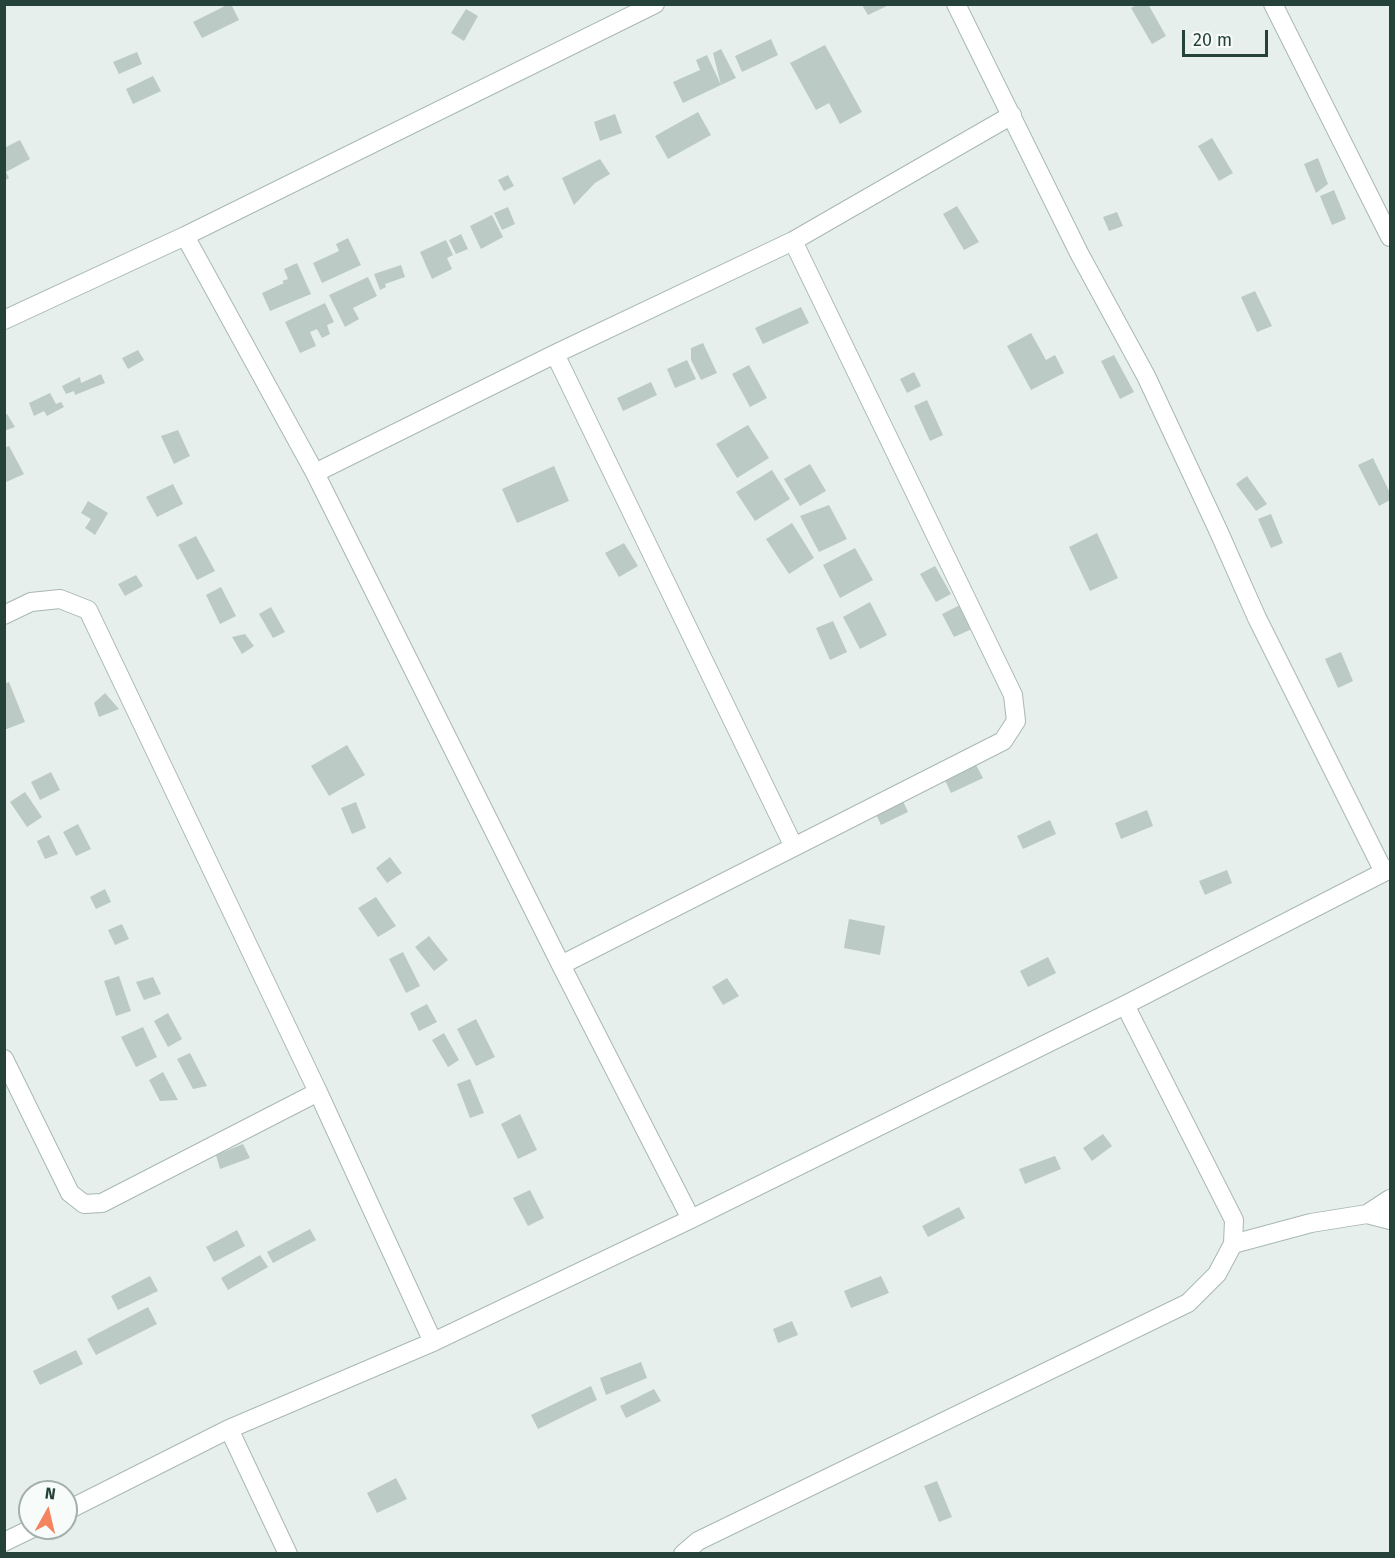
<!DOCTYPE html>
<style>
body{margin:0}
#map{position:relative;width:1395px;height:1558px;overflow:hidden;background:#e6efeb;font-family:"Fira Sans",sans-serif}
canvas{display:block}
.frame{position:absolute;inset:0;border:6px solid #24423a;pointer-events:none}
.north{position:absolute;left:18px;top:1480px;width:60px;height:60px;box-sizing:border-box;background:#f7fbf9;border:2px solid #a3b1ad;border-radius:50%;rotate:8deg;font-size:16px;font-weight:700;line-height:24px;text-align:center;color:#24423a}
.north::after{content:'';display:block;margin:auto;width:21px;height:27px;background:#f4845f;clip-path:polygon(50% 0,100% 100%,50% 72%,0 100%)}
.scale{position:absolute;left:1182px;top:30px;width:86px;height:27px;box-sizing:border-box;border:3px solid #24423a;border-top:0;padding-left:8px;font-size:18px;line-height:21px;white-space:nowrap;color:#24423a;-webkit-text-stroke:4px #f7fbf9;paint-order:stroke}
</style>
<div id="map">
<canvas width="1395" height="1558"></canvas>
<div class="frame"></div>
<div class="north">N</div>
<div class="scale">20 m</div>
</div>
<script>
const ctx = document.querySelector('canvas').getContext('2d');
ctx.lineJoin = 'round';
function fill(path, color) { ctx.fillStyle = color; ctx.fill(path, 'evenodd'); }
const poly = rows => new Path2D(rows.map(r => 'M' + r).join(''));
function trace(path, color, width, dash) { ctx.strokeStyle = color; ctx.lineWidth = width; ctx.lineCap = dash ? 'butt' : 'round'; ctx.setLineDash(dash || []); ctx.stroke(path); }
const building = poly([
 [229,4,231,4,239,20,202,38,193,22],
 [1138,4,1148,4,1166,36,1152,44,1131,8],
 [862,5,889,5,868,15],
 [466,9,478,16,464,41,451,33],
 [771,39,778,55,742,72,735,56],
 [825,45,862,112,840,124,829,103,816,110,790,63],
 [721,49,736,78,721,85,683,103,673,82,700,70,696,60,707,55,721,85,713,53],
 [137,52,142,64,119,74,113,62],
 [153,76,161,91,133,104,126,89],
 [698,112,711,135,668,159,655,136],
 [615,114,622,133,600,141,594,122],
 [1212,138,1233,173,1219,181,1198,146],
 [20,140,30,159,6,172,9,178,4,181,4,148],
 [1318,158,1328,184,1316,193,1304,164],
 [600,159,610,174,595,183,574,205,562,178],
 [508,175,514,186,504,191,498,180],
 [1334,190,1346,219,1332,225,1320,196],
 [957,206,979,242,964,250,943,214],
 [508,207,515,224,502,230,494,213],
 [1117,212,1123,226,1109,231,1103,217],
 [492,215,503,237,481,249,470,226],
 [461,234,468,249,456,254,449,240],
 [348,238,361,265,322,283,313,263,339,251,336,244],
 [446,240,453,255,447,258,452,269,432,279,420,252],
 [297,263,311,294,270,311,262,293,284,283,282,281,288,279,284,269],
 [401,265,405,277,385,284,386,287,380,290,374,274],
 [368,277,377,296,353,308,359,319,345,327,329,295],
 [1255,291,1272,326,1257,332,1241,297],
 [325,303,334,322,327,325,330,334,322,338,317,329,310,332,316,346,300,353,285,322],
 [801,307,809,323,763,344,755,328],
 [1031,333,1046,360,1055,355,1064,373,1031,390,1007,346],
 [703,343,717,373,701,380,691,360,691,348],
 [138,350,144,360,128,369,122,358],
 [1114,355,1134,392,1120,399,1101,361],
 [687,360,696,379,675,388,667,369],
 [749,365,767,398,750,407,732,374],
 [914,372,921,386,907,393,900,379],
 [101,374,105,383,75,395,74,391,66,394,62,386,80,377,81,383],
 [651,382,657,395,623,411,617,398],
 [50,393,56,404,61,402,64,407,47,416,44,411,34,416,29,403],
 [927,400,943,435,930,441,914,406],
 [7,414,15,427,4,431,4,415],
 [748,425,769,458,737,478,716,444],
 [178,430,190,456,174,464,161,436],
 [9,446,24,474,4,483,4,448],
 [1373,458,1390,493,1390,500,1379,506,1358,465],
 [810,464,826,491,800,506,784,479],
 [554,466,569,501,517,523,502,489],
 [772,470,790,499,755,521,736,492],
 [1247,476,1267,504,1256,511,1236,484],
 [173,484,183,504,157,517,146,497],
 [88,501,108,513,95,535,85,528,91,519,81,513],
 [829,505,847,539,819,552,800,516],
 [1271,514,1283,543,1271,548,1258,519],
 [792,523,814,558,789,574,766,539],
 [1097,533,1118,578,1090,591,1069,547],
 [196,536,215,571,197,580,178,545],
 [624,543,638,566,619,577,605,553],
 [855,548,873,580,840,598,823,565],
 [935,566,951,594,936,602,920,574],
 [136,575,143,586,125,596,118,584],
 [221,587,236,616,220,624,206,595],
 [870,602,887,635,860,649,843,617],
 [960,605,972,629,954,637,942,614],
 [271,607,285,632,273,638,259,614],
 [833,621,847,652,830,660,816,628],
 [245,634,254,646,242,654,232,637],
 [1341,652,1353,681,1338,688,1325,659],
 [9,682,25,722,4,730,4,684],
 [105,693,119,709,99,717,94,703],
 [347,745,365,775,329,796,311,766],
 [975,763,983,778,951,793,944,778],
 [51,772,60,790,40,800,31,782],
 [25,792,42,817,27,827,10,802],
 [901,797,908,812,881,825,874,810],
 [356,802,366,828,352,834,341,808],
 [1147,810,1153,826,1121,839,1115,823],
 [1050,820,1056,834,1023,849,1017,836],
 [78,824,91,849,76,856,63,832],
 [49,835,58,854,45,859,37,841],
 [390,857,402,873,387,883,376,868],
 [1227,870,1232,883,1205,895,1199,881],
 [105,889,111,902,96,909,90,897],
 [376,897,396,926,378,937,358,908],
 [849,919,885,926,880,955,844,948],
 [122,924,129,939,115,945,108,930],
 [429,936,448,960,434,971,415,947],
 [403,952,420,986,406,993,389,959],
 [1048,957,1056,973,1028,987,1020,971],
 [119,976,131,1011,116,1016,104,981],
 [153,977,161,994,144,1000,136,982],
 [727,978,739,996,723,1005,712,987],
 [427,1004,437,1022,419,1031,410,1013],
 [168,1013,182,1039,168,1047,154,1021],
 [476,1019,495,1057,476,1066,457,1029],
 [143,1027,157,1057,136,1067,121,1037],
 [444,1033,459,1060,448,1067,432,1040],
 [190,1053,207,1086,193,1089,177,1059],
 [163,1072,178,1100,160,1101,149,1080],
 [470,1079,484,1113,470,1118,457,1084],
 [520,1114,537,1150,518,1159,501,1124],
 [1103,1134,1112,1146,1092,1161,1083,1148],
 [243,1144,250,1158,220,1169,216,1155],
 [1055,1156,1061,1169,1025,1184,1019,1169],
 [530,1190,544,1218,528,1226,513,1198],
 [959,1207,965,1218,928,1237,922,1226],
 [310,1229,316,1240,273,1263,267,1252],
 [237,1230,245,1246,214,1262,206,1247],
 [260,1255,268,1267,228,1290,221,1278],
 [150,1276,158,1291,118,1310,111,1296],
 [881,1276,889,1293,851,1308,844,1291],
 [148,1307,157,1324,96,1355,87,1339],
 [792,1321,798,1335,778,1343,773,1329],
 [76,1350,83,1364,40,1385,33,1371],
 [641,1362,647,1378,606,1395,600,1378],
 [591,1386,597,1400,538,1429,531,1415],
 [654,1389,661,1401,626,1418,620,1406],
 [396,1478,407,1499,377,1513,367,1493],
 [937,1481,952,1517,939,1522,924,1486]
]);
const minor = poly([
 [956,4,1079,253,1146,376,1218,530,1257,618,1384,872],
 [1273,4,1390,237],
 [185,236,315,473,561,965,691,1219],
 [4,320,185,236,655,4],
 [555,354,794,847],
 [315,473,555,354,793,241,1012,115],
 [4,615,31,602,60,599,88,610,318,1092,102,1203,84,1204,70,1193,4,1059],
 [561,965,1003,741,1016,721,1013,695,793,241],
 [318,1092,433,1342],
 [1367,1214,1390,1199],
 [1233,1244,1311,1223,1367,1214,1390,1220],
 [229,1429,288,1554],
 [66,1511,229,1429,433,1342,691,1219,1125,1005,1390,869],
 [4,1542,33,1528],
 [683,1554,698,1541,1188,1303,1217,1274,1233,1244,1234,1220,1125,1005]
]);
fill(building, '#bbcac4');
trace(minor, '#a8b8b2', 20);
trace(minor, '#fff', 18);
</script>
